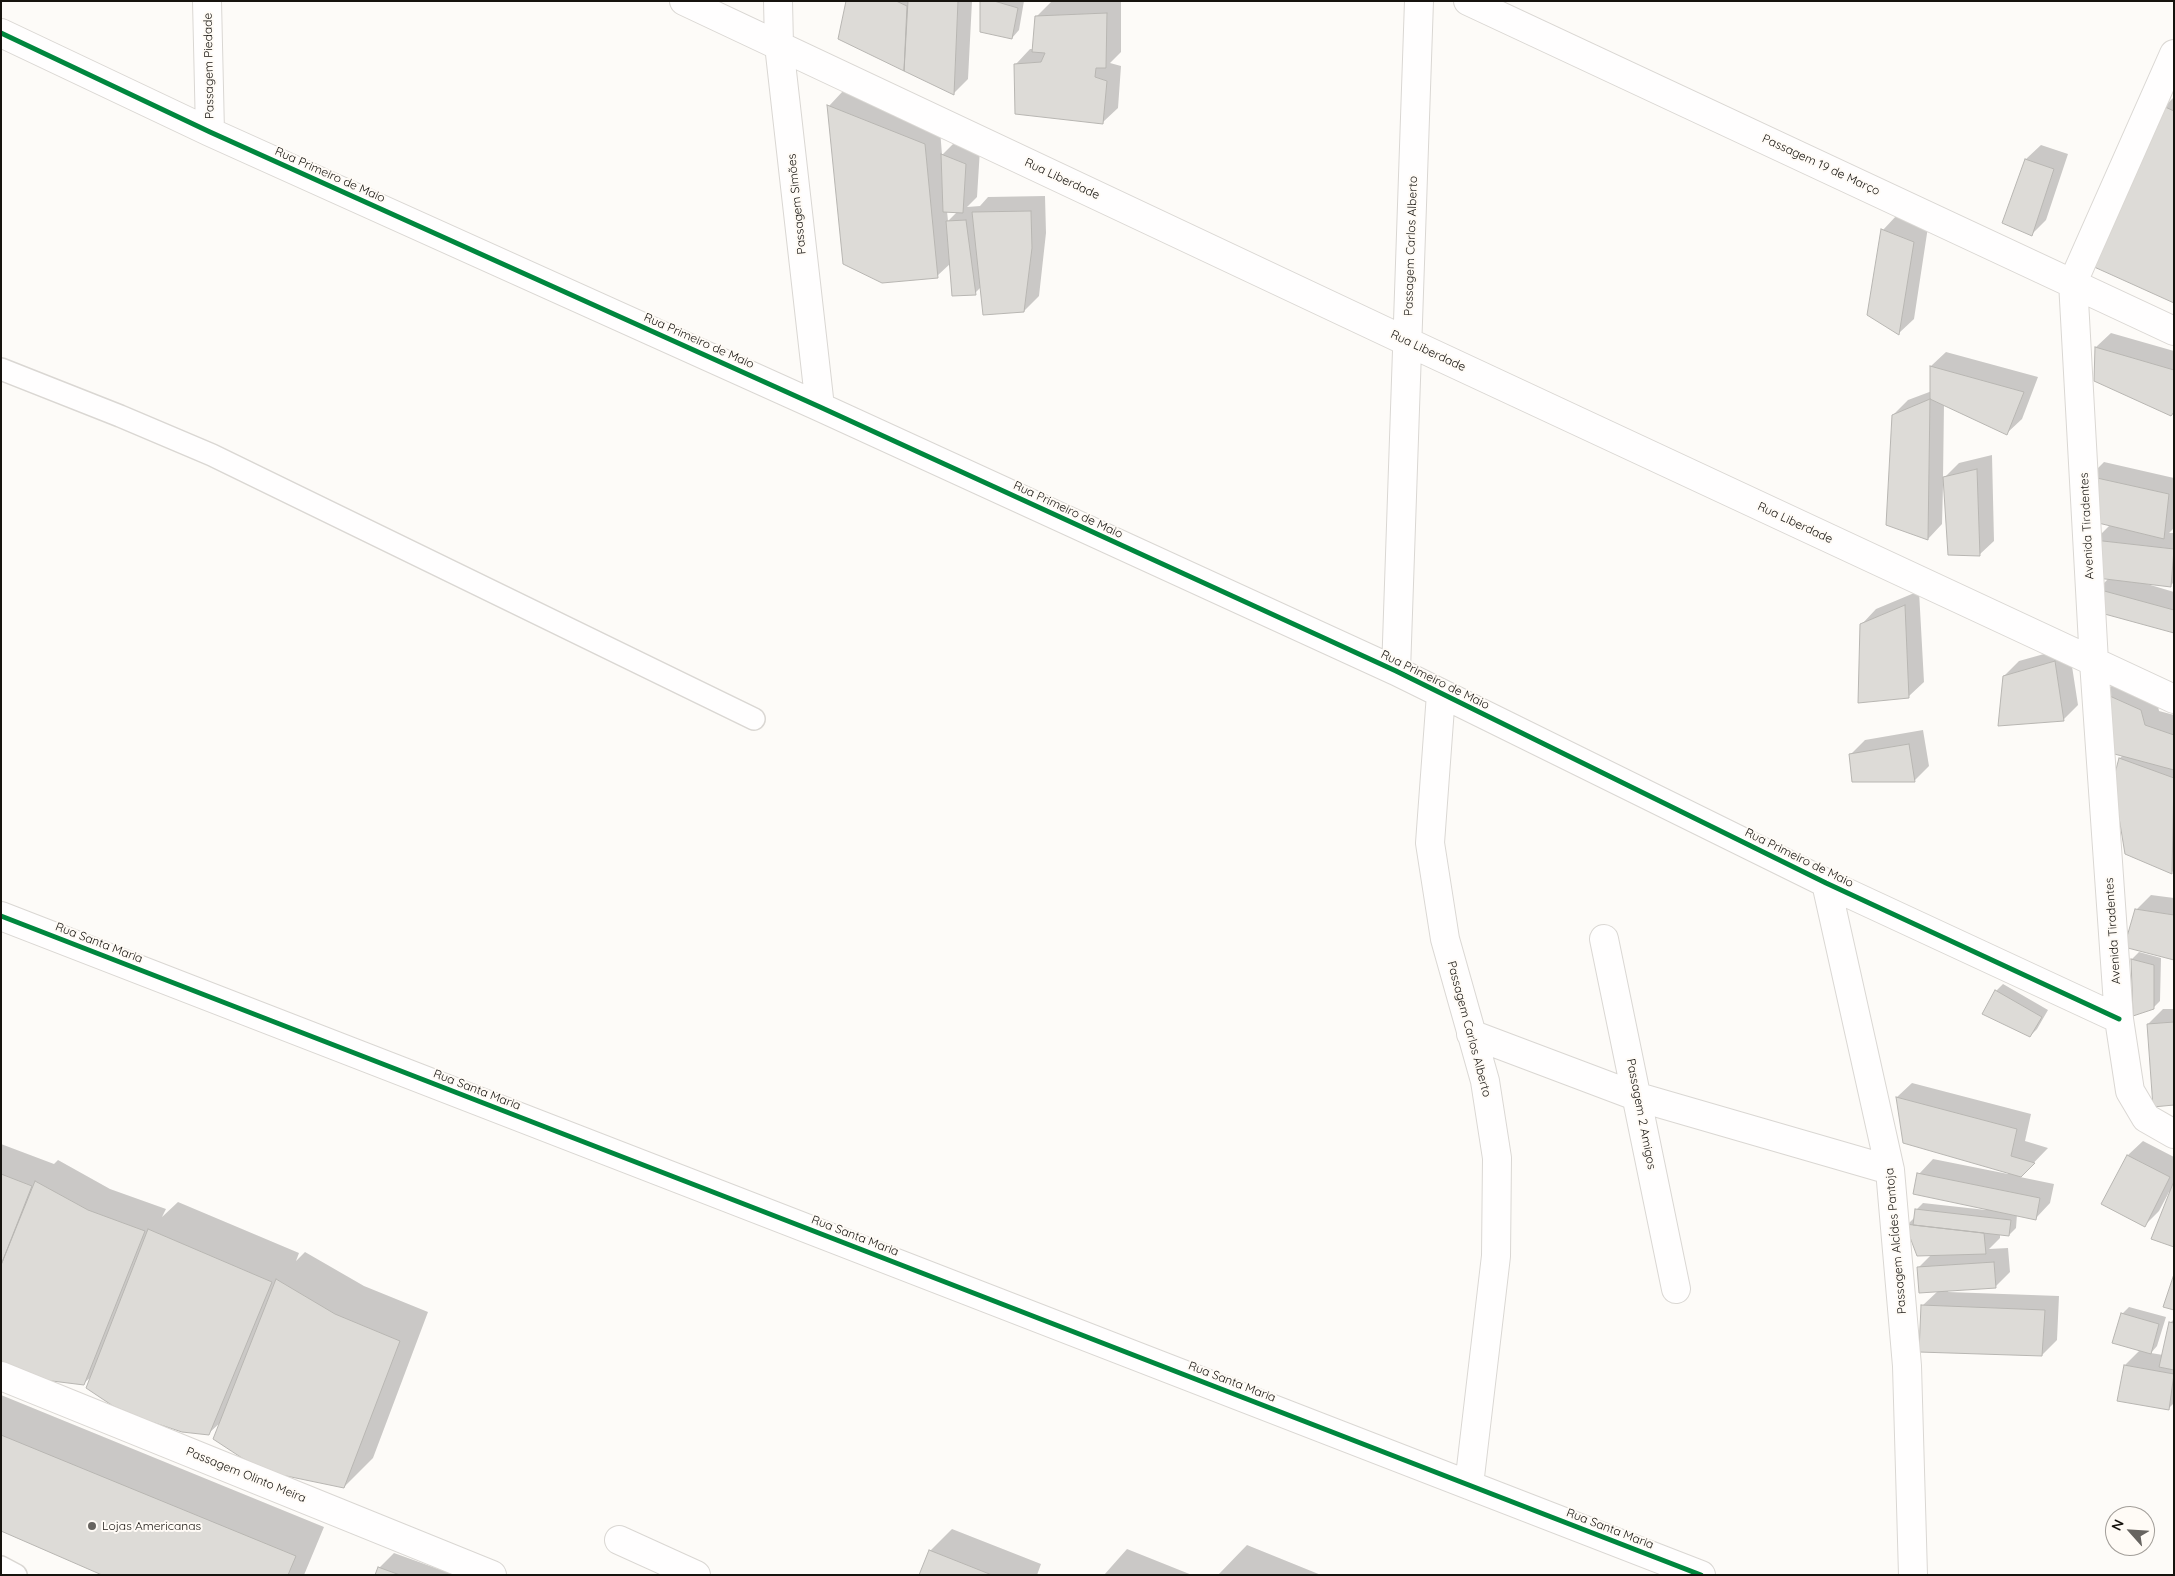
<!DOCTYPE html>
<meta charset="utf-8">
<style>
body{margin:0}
#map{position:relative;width:2175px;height:1576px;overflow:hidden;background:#fdfbf8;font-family:Quicksand,sans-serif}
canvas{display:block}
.frame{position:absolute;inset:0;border:2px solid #16130e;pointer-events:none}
.north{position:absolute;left:2105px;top:1506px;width:50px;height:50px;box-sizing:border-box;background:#fffbf6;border:1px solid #a29e99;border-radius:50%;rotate:296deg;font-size:14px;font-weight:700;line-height:20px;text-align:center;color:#16130e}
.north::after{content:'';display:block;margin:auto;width:18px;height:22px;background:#676460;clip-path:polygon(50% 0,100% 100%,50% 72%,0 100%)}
</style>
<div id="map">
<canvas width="2175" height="1576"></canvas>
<div class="frame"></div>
<div class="north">N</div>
</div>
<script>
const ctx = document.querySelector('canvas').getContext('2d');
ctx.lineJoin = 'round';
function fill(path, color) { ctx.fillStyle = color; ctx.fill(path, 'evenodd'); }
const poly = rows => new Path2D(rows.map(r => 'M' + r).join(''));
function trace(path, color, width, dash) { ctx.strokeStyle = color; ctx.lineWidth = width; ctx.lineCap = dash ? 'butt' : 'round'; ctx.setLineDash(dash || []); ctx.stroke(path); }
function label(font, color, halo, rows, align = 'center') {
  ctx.font = font + ' Quicksand,sans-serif'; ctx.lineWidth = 4; ctx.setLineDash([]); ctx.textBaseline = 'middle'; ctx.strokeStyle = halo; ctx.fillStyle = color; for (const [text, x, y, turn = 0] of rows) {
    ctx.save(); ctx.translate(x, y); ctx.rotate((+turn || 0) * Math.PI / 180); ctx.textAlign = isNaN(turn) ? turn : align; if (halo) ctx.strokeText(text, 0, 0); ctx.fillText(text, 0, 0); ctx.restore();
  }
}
const shadow = poly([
 [847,1,972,1,968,79,953,94,839,38],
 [981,1,1024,1,1019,30,1012,38],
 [1121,1,1121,52,1110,63,1121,66,1118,108,1103,122,1016,64,1030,49,1034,49,1036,17,1051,2],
 [843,91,940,129,942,155,957,140,980,149,977,197,967,207,980,206,988,197,1045,196,1046,233,1039,296,1024,311,981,287,975,293,951,263,937,276,829,106],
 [947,211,957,212,948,221],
 [2174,97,2174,302,2164,107],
 [2041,145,2068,154,2046,220,2032,234,2004,223,2026,159],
 [1897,215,1928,227,1914,319,1899,333,1869,315,1883,230],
 [2111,333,2174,351,2174,412,2096,347],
 [1946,352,2038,377,2022,419,2007,433,1944,404,1943,479,1959,463,1992,455,1994,541,1979,555,1945,486,1943,486,1942,524,1928,539,1893,415,1908,400,1932,391,1931,366],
 [2104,462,2174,478,2174,528,2169,533,2174,533,2174,582,2171,585,2147,584,2174,592,2174,632,2098,589,2109,578,2095,540,2110,525,2089,477],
 [1919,591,1924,682,1909,696,1862,624,1876,609],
 [2069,647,2078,705,2063,720,2004,676,2019,661],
 [2118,679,2156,695,2159,711,2174,715,2174,870,2172,872,2120,758,2123,755,2104,694],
 [1923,730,1929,766,1915,780,1850,755,1865,740],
 [2151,895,2174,898,2174,959,2136,910],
 [2139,952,2161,958,2160,1001,2153,1008,2132,959],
 [2003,984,2048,1010,2037,1029,2030,1036,1996,991],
 [2163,1009,2174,1009,2174,1104,2148,1024],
 [1912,1083,2031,1114,2025,1141,2048,1148,2020,1177,2054,1184,2050,1203,2036,1218,2017,1214,2016,1228,2009,1235,2000,1234,2000,1238,1989,1249,2008,1248,2010,1272,1995,1287,1948,1290,1948,1292,2059,1296,2057,1340,2042,1355,1922,1306,1938,1291,1918,1268,1932,1254,1907,1225,1916,1216,1916,1210,1923,1203,1986,1210,1987,1208,1919,1174,1933,1159,2008,1174,2008,1172,1904,1142,1897,1097],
 [2143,1141,2174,1157,2174,1246,2170,1193,2169,1192,2159,1211,2144,1226,2103,1204,2128,1155],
 [1,1144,54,1164,58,1160,110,1189,166,1209,162,1217,178,1202,299,1253,296,1261,305,1252,364,1286,428,1312,373,1458,344,1487,222,1421,208,1434,92,1376,83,1384,1,1362],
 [2129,1307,2166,1317,2157,1346,2151,1353,2163,1355,2171,1322,2174,1319,2174,1403,2168,1409,2125,1365,2140,1350,2122,1314],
 [1,1395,324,1527,304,1575,105,1575,1,1530],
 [952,1529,1041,1564,1037,1575,920,1575,930,1551],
 [1247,1545,1321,1575,1218,1575],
 [1127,1549,1192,1575,1104,1575],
 [394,1553,455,1575,376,1575,379,1568]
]);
const building = poly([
 [846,1,896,1,907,6,904,71,838,39,846,1],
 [908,1,958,1,954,95,904,71,908,1],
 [980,1,994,1,1018,8,1012,39,980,32,980,1],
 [1107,13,1106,68,1096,68,1095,77,1107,81,1103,124,1015,114,1014,64,1041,62,1045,53,1032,52,1035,16,1107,13],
 [827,105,925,144,938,278,882,283,843,264,827,105],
 [2163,106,2174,111,2174,303,2092,266,2163,106],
 [941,154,966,164,963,213,943,212,941,154],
 [2025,159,2054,169,2032,236,2002,223,2025,159],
 [1031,211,1032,248,1024,312,983,315,972,212,1031,211],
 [966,220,976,295,952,296,946,221,966,220],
 [1881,229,1914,242,1899,335,1867,315,1881,229],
 [2095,347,2174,370,2174,412,2171,416,2094,381,2095,347],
 [1930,366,2024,392,2007,435,1930,399,1930,366],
 [1930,399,1928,540,1886,525,1892,415,1930,399],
 [1977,469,1980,556,1948,555,1943,477,1977,469],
 [2088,476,2169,494,2164,539,2086,520,2088,476],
 [2094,540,2174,549,2171,587,2089,577,2094,540],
 [2097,589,2174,610,2174,633,2090,610,2097,589],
 [1905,605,1909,698,1858,703,1860,624,1905,605],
 [2055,661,2064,721,1998,726,2003,676,2055,661],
 [2103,693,2141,710,2145,725,2174,735,2174,770,2107,752,2103,693],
 [1909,744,1915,782,1852,782,1849,754,1909,744],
 [2119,758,2174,778,2172,874,2125,854,2113,781,2119,758],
 [2135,909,2174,915,2174,960,2124,947,2135,909],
 [2131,959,2154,965,2154,1009,2133,1016,2131,959],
 [1995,990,2042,1017,2030,1037,1982,1014,1995,990],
 [2174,1022,2174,1105,2153,1107,2147,1024,2174,1022],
 [1896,1097,2017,1129,2011,1156,2035,1163,2021,1177,1903,1143,1896,1097],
 [2127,1155,2170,1177,2145,1227,2101,1204,2127,1155],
 [1917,1173,2040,1198,2036,1220,1913,1194,1917,1173],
 [1,1174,32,1186,1,1265,1,1174],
 [35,1181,88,1210,145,1231,84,1385,52,1381,21,1374,1,1363,1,1265,35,1181],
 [2174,1181,2174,1247,2151,1239,2174,1181],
 [1915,1209,2011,1220,2009,1236,1913,1225,1915,1209],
 [1905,1224,1984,1233,1986,1254,1917,1256,1905,1224],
 [148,1229,272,1282,209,1435,182,1432,149,1421,113,1406,86,1388,148,1229],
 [1994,1262,1996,1288,1919,1293,1917,1267,1994,1262],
 [2174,1274,2174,1310,2163,1307,2174,1274],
 [276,1279,335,1314,400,1341,344,1488,272,1473,242,1458,213,1439,276,1279],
 [1921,1305,2045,1310,2042,1356,1919,1352,1921,1305],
 [2121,1313,2159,1324,2151,1354,2112,1343,2121,1313],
 [2169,1322,2174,1323,2174,1370,2159,1367,2169,1322],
 [2124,1365,2174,1374,2169,1410,2117,1401,2124,1365],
 [1,1435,296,1556,288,1575,102,1575,1,1531,1,1435],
 [929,1550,992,1575,919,1575,929,1550],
 [378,1567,400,1575,375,1575,378,1567]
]);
const lane = poly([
 [1,369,120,416,212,455,754,719],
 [1,1567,16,1575]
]);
const street = poly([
 [207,1,210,132],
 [684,1,1408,342,2174,699],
 [778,1,779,45,820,407],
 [1468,1,2174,331],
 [1,33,210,132,820,407,1396,671,1826,883,2119,1019],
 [2174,54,2073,282,2094,662,2119,1019,2130,1091,2146,1118,2174,1134],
 [1396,671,1419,1],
 [1441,694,1430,843,1445,939,1485,1081,1497,1158,1496,1256,1469,1485],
 [1826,883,1890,1170,1907,1366,1913,1575],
 [1,916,1701,1575],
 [1604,939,1676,1289],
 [1471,1034,1638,1097,1890,1170],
 [1,1376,492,1575],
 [619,1540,696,1575]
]);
const cycleway = poly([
 [1,33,210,132,820,407,1396,671,1826,883,2119,1019],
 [1,916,1701,1575]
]);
const markers = [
 [92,1526,5,"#676460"]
];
const streetNames = [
 ["Passagem Piedade",209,66,-91],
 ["Passagem 19 de Março",1821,165,25],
 ["Rua Primeiro de Maio",330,175,24],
 ["Rua Liberdade",1062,179,25],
 ["Passagem Simões",797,204,-96],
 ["Passagem Carlos Alberto",1411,246,-88],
 ["Rua Primeiro de Maio",699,341,24],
 ["Rua Liberdade",1428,351,25],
 ["Rua Primeiro de Maio",1068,510,25],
 ["Rua Liberdade",1795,523,25],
 ["Avenida Tiradentes",2087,526,-93],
 ["Rua Primeiro de Maio",1435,680,26],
 ["Rua Primeiro de Maio",1799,858,26],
 ["Avenida Tiradentes",2113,931,-94],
 ["Rua Santa Maria",99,943,21],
 ["Passagem Carlos Alberto",1469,1029,75],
 ["Rua Santa Maria",477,1090,21],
 ["Passagem 2 Amigos",1641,1114,79],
 ["Rua Santa Maria",855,1236,21],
 ["Passagem AlcÍdes Pantoja",1896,1241,-95],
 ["Rua Santa Maria",1232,1382,21],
 ["Passagem Olinto Meira",246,1475,22],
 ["Rua Santa Maria",1610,1529,21]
];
const poiNames = [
 ["Lojas Americanas",102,1526]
];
fill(shadow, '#0003');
fill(building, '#dddbd7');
trace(building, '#b8b6b2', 1);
trace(lane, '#dad7d3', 24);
trace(street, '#dad7d3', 30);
trace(lane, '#fffefe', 21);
trace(street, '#fffefe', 28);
trace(cycleway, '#00873e', 5);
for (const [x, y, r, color] of markers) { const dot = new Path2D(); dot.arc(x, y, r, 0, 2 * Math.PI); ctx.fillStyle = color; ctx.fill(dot); trace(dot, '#fffbf6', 2); }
label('12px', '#16130e', '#fffbf6', streetNames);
label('12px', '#16130e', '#fffbf6', poiNames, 'left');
</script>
